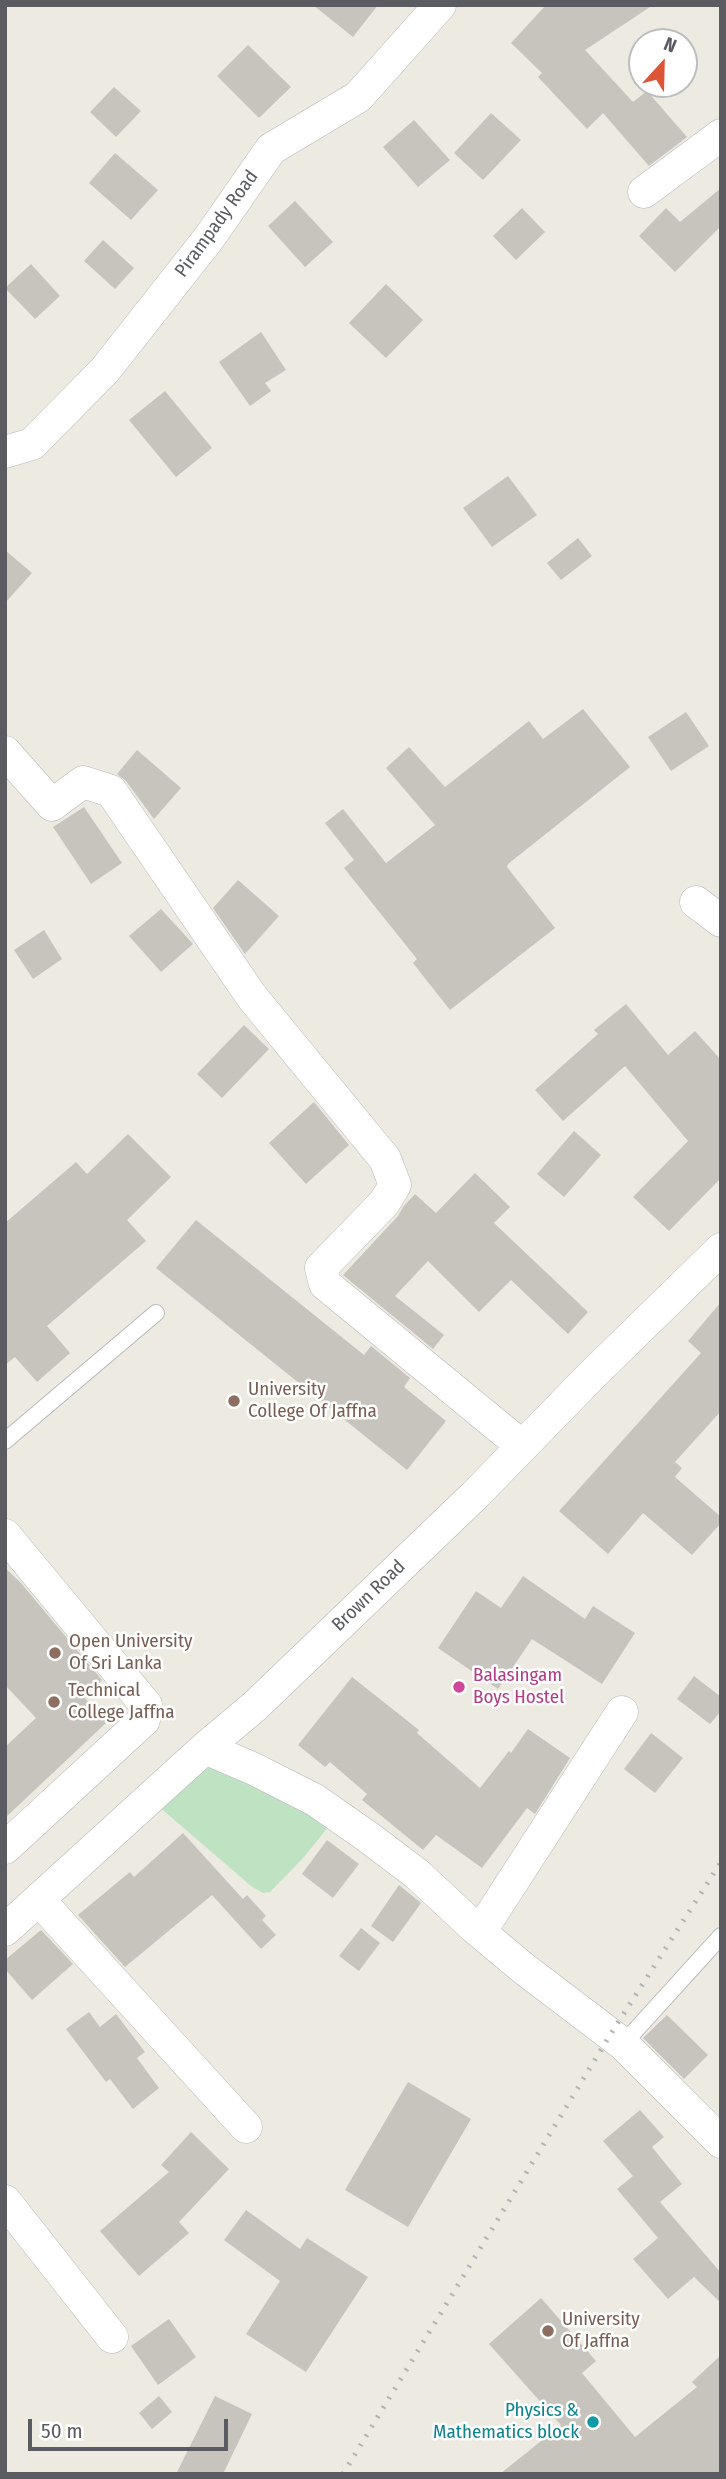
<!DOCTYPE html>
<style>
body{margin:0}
#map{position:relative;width:726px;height:2479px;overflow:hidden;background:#eceae1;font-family:"Fira Sans Condensed",sans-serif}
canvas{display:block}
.frame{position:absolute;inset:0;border:7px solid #5a5c61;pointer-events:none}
.north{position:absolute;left:628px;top:28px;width:70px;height:70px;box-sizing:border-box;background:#fff;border:2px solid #bdbec0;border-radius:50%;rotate:22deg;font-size:19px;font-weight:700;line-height:28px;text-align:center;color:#5a5c61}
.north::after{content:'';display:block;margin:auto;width:24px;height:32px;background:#dc5537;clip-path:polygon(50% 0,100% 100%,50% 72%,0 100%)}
.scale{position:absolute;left:28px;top:2419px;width:200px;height:32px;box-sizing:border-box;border:4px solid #5a5c61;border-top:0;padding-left:9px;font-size:21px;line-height:24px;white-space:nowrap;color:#5a5c61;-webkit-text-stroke:5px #fff;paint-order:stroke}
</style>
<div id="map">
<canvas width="726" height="2479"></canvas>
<div class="frame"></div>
<div class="north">N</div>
<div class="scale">50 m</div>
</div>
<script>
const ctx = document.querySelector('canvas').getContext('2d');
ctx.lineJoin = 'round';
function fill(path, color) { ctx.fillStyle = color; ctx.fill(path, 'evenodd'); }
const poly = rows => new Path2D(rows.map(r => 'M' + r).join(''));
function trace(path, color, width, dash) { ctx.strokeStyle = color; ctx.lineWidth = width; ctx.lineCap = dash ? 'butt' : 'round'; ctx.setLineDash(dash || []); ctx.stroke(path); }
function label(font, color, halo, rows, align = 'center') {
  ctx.font = font + ' "Fira Sans Condensed",sans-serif'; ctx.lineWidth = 5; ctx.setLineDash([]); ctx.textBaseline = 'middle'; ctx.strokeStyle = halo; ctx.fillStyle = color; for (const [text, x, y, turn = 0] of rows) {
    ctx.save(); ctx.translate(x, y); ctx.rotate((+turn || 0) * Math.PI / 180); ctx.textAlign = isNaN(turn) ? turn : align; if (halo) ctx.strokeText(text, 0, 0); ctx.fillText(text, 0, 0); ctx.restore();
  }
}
const green = poly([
 [205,1748,337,1816,304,1857,270,1892,263,1893,251,1886,150,1799]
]);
const building = poly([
 [313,5,378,5,353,37],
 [546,5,653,5,585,50,633,102,647,91,687,137,649,166,603,113,587,129,538,77,542,73,511,43],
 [248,45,291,87,259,118,217,76],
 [114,87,141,111,116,137,90,112],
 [491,113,521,140,483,180,454,153],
 [414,120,450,160,418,187,383,147],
 [115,153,158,190,131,220,89,183],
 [721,188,721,226,675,272,639,236,666,208,680,222],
 [295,201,333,242,305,267,268,226],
 [522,208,545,232,516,260,493,236],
 [103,240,134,268,115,289,84,261],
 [31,264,60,296,35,319,5,288],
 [386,284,423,320,386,358,349,323],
 [261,332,286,370,265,383,271,391,250,406,219,362],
 [165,391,212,448,176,477,129,420],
 [508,476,537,515,492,547,463,508],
 [578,538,592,556,561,580,547,563],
 [5,550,32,573,5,603],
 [583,709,630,767,508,864,507,867,555,928,450,1010,413,963,417,959,344,868,354,860,325,823,343,809,386,863,435,825,386,768,409,747,445,787,529,721,543,739],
 [686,712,709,746,671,771,648,737],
 [137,750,181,788,154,819,126,781,117,774],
 [84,807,122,863,91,884,53,827],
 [238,880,279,916,245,954,213,908],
 [161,909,193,944,161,972,129,936],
 [44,930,62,959,33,979,14,950],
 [626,1004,668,1055,695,1031,721,1060,721,1178,669,1231,633,1197,688,1141,625,1066,563,1121,535,1090,598,1034,594,1030],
 [244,1025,269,1049,222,1098,197,1074],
 [314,1102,349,1145,306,1184,269,1143],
 [574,1131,601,1155,564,1197,537,1174],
 [128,1134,171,1177,127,1220,146,1241,47,1326,70,1353,37,1382,15,1357,5,1365,5,1223,76,1162,87,1174],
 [475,1173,510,1207,494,1223,588,1312,568,1334,511,1280,479,1312,428,1261,395,1296,444,1335,433,1349,343,1275,398,1216,403,1207,415,1194,436,1213],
 [196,1220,364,1355,371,1346,410,1378,404,1387,446,1421,407,1470,156,1268],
 [721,1302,721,1411,675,1462,682,1468,675,1477,721,1517,721,1523,692,1555,643,1513,608,1554,559,1511,701,1353,688,1341],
 [5,1568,21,1583,102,1680,84,1697,107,1722,5,1818,5,1747,36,1718,5,1685],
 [523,1576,585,1619,593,1606,635,1633,602,1684,532,1639,498,1689,438,1648,476,1591,501,1608],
 [694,1676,721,1697,721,1711,710,1724,677,1699],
 [352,1677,419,1730,417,1733,480,1788,509,1751,511,1753,528,1729,570,1758,535,1814,527,1808,482,1868,436,1835,423,1850,362,1800,367,1794,330,1762,325,1767,298,1745],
 [651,1733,683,1758,655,1793,624,1769],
 [183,1833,243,1899,247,1895,266,1916,262,1920,276,1935,261,1949,212,1895,125,1967,78,1915,130,1872,134,1877],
 [327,1840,359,1864,333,1898,302,1874],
 [399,1885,421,1903,393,1942,371,1926],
 [361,1928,380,1943,359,1971,339,1956],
 [41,1930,73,1964,32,2000,5,1969,5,1960],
 [89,2012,100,2027,116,2014,145,2052,137,2058,159,2088,133,2109,110,2079,106,2082,66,2029],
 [667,2015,708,2055,684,2079,643,2038],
 [408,2082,471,2119,408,2227,345,2190],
 [640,2110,664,2137,652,2147,682,2184,660,2202,721,2273,721,2303,694,2277,668,2299,633,2259,658,2238,617,2189,633,2176,603,2141],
 [191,2132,229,2169,179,2222,189,2233,139,2276,100,2231,169,2172,161,2165],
 [246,2210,300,2249,307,2238,368,2277,306,2372,246,2334,280,2281,224,2240],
 [541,2298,596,2361,582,2373,635,2437,697,2387,692,2382,721,2355,721,2474,500,2474,561,2425,489,2344],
 [169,2319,196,2357,158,2385,131,2346],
 [159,2396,172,2412,152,2429,139,2413],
 [215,2396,252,2414,223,2474,176,2474]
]);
const lane = poly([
 [5,1441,156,1313],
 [623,2044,721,1936]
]);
const street = poly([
 [644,192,721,135],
 [5,452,32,444,105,370,209,238,271,149,358,97,440,5],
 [5,752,52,805,83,782,111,791,252,997,385,1159,395,1185,384,1203,321,1268,325,1284,522,1446],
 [696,902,721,921],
 [5,1535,146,1705,144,1720,5,1848],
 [205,1748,254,1769,315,1800,368,1837,417,1874,475,1928,523,1968,623,2044,721,2142],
 [39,1900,246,2127],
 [5,1930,205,1748,255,1706,475,1495,591,1376,721,1249],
 [480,1932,622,1712],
 [5,2201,112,2337]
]);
const rail = poly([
 [343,2474,610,2035,721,1862]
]);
const markers = [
 [234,1401,7,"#8d6e63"],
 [55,1653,7,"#8d6e63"],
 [459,1687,7,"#d1479c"],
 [54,1702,7,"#8d6e63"],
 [548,2331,7,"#8d6e63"],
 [593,2422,7,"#0f9aa8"]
];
const streetNames = [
 ["Pirampady Road",217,224,-54],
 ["Brown Road",369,1596,-44]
];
const educationNames = [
 ["University",248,1390],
 ["College Of Jaffna",248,1412],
 ["Open University",69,1642],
 ["Of Sri Lanka",69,1664],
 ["Technical",68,1691],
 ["College Jaffna",68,1713],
 ["University",562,2320],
 ["Of Jaffna",562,2342]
];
const hotelNames = [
 ["Balasingam",473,1676],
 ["Boys Hostel",473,1698]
];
const cultureNames = [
 ["Physics &",579,2411],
 ["Mathematics block",579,2433]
];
fill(green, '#bfe2c3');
fill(building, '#c7c4be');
trace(lane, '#b7b8bd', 18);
trace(street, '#b7b8bd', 33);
trace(lane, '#fff', 16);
trace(street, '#fff', 32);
trace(rail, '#b2b3b3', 5, [2, 9]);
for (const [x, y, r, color] of markers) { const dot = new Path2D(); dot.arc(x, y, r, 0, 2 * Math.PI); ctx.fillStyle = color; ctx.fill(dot); trace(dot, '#fff', 2.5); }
label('19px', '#5a5c61', '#fff', streetNames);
label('19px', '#785e54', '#fff', educationNames, 'left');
label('19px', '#b23c85', '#fff', hotelNames, 'left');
label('19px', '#0d838f', '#fff', cultureNames, 'right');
</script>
